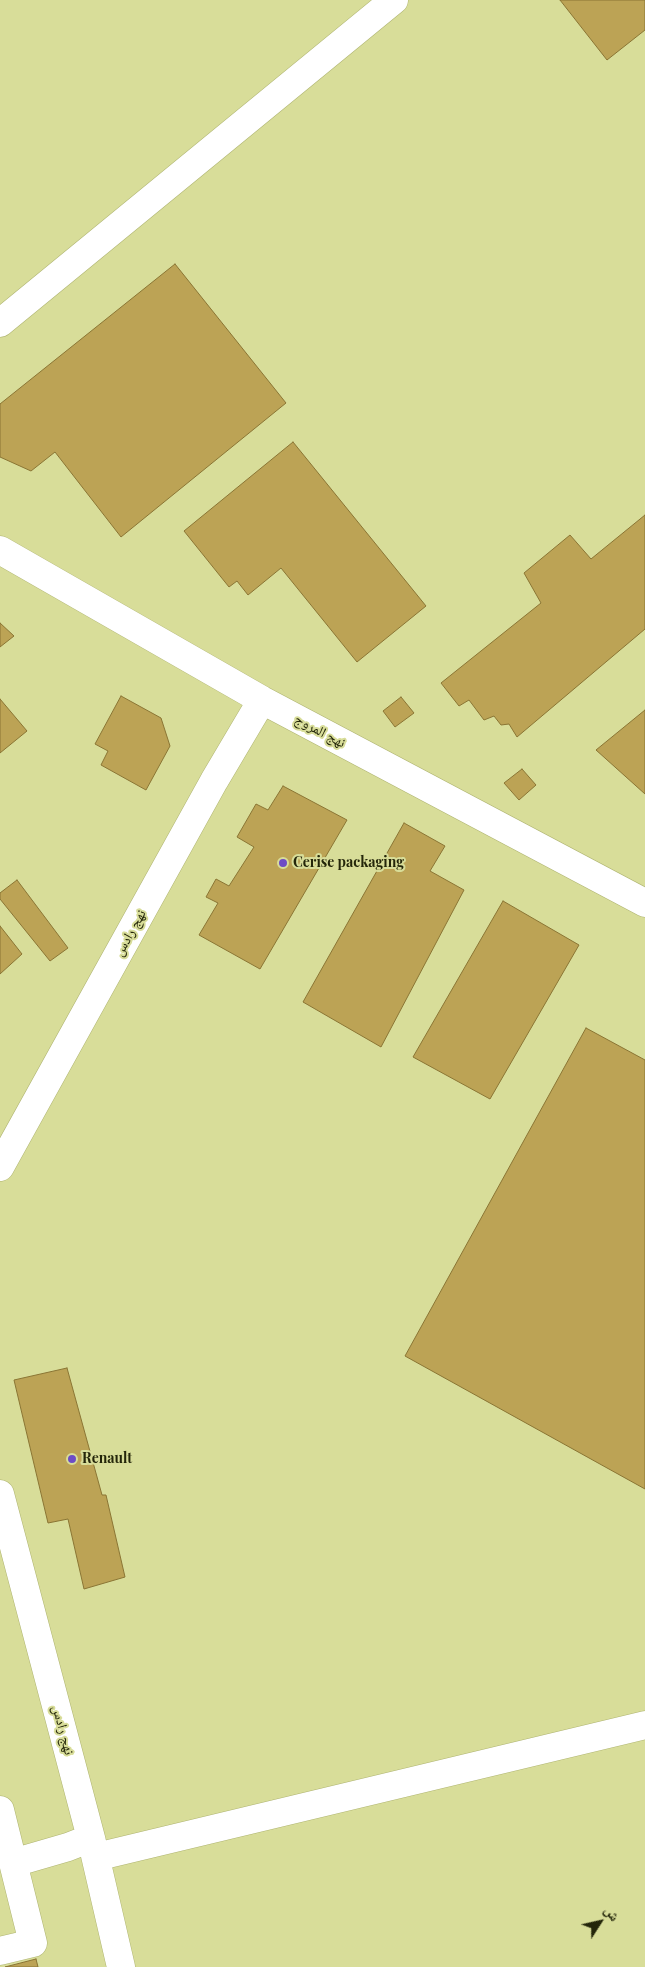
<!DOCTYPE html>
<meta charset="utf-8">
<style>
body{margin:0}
#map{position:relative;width:645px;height:1967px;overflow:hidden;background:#d8dd99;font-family:"Playfair Display","Noto Naskh Arabic",serif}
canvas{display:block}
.north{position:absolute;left:575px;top:1897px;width:50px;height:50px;-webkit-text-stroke:4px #d8dd99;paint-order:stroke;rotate:55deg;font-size:14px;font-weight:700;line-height:20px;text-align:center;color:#24260a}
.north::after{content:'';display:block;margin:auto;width:18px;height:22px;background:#24260a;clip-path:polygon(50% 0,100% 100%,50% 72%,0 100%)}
</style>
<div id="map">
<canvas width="645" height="1967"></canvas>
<div class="north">ش</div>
</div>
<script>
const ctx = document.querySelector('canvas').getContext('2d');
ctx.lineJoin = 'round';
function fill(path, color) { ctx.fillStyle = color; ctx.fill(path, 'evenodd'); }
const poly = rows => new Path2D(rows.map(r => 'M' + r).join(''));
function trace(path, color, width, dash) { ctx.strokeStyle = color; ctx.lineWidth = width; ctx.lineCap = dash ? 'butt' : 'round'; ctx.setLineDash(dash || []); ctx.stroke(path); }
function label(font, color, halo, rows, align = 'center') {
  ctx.font = font + ' "Playfair Display","Noto Naskh Arabic",serif'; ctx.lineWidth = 4; ctx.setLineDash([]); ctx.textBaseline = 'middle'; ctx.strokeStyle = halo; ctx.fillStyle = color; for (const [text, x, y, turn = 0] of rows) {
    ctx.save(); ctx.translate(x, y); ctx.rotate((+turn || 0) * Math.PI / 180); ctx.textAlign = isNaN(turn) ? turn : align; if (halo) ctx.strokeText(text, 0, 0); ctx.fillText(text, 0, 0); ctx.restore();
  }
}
const building = poly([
 [560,0,645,0,645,30,607,60,560,0],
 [175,264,286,403,121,537,55,452,31,471,0,457,0,404,175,264],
 [293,442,426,606,357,662,281,568,248,595,237,581,229,587,184,531,293,442],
 [645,515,645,629,517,737,509,724,501,725,494,716,484,720,469,700,459,706,441,683,541,603,524,573,570,535,591,559,645,515],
 [0,623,14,636,0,647,0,623],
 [121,696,161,718,170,746,146,790,101,765,108,751,95,744,121,696],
 [401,697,414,713,395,727,383,711,401,697],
 [0,699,27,731,0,753,0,699],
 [645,710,645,794,596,750,645,710],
 [522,769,536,785,519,800,504,783,522,769],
 [283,786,347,820,260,969,199,935,218,903,206,897,216,879,229,886,254,847,237,837,256,804,268,810,283,786],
 [404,823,445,846,430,871,464,890,381,1047,303,1002,404,823],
 [17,880,68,948,50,961,0,899,0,893,17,880],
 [503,901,579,945,490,1099,413,1057,503,901],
 [0,926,22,954,0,974,0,926],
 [586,1028,645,1060,645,1489,405,1356,586,1028],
 [67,1368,102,1495,106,1495,125,1577,84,1589,68,1519,48,1523,14,1380,67,1368],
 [36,1959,38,1967,5,1967,36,1959]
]);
const minor = poly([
 [0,323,394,0],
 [0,550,262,700,645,903],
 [0,1167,214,781,262,700],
 [0,1494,91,1838,121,1967],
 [0,1810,33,1943,0,1951],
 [96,1857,645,1725],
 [13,1863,68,1847,91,1838]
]);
const markers = [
 [283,863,5,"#6d4cc5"],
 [72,1459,5,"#6d4cc5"]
];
const streetNames = [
 ["نهج المروج",320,731,28],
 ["نهج رادس",130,933,-61],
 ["نهج رادس",63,1730,75]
];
const poiNames = [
 ["Cerise packaging",293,863],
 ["Renault",82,1459]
];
fill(building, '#bca355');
trace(building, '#8a7534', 1);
trace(minor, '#afb471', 29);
trace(minor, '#fff', 28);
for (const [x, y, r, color] of markers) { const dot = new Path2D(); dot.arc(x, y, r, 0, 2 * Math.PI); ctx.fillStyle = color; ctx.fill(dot); trace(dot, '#d8dd99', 2); }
label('14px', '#24260a', '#d8dd99', streetNames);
label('bold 14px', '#24260a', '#d8dd99', poiNames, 'left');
</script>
